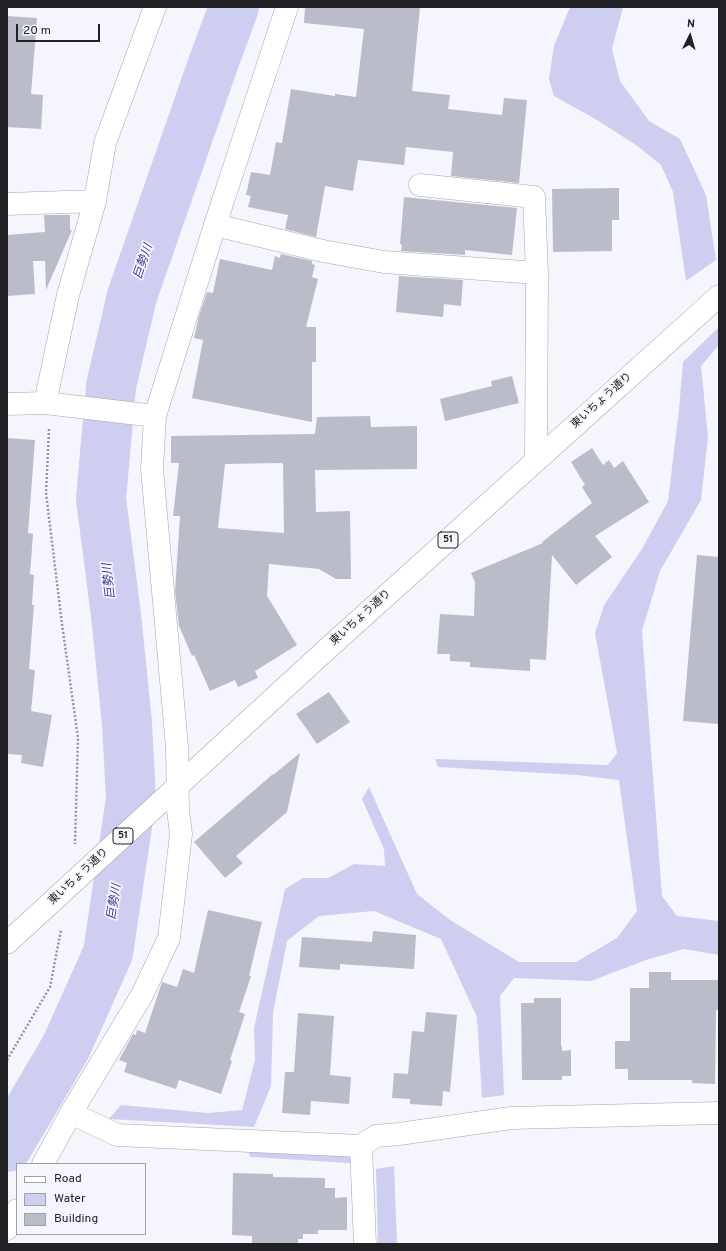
<!DOCTYPE html>
<meta charset="utf-8">
<style>
body{margin:0}
#map{position:relative;width:726px;height:1251px;overflow:hidden;background:#f5f5fd;font-family:Overpass,sans-serif}
canvas{display:block}
.frame{position:absolute;inset:0;border:8px solid #212126;pointer-events:none}
.legend{position:absolute;left:16px;top:1163px;width:130px;height:72px;box-sizing:border-box;background:#f5f5fd;border:1px solid #a0a0a7;margin:0;padding:5px 7px;list-style:none;font-size:12px;color:#212126}
.legend li{display:flex;align-items:center;gap:8px;height:20px}
.legend b{width:20px;border:1px solid #a0a0a7}
.north{position:absolute;left:670px;top:16px;width:40px;height:40px;-webkit-text-stroke:3px #f5f5fd;paint-order:stroke;rotate:5deg;font-size:11px;font-weight:700;line-height:16px;text-align:center;color:#212126}
.north::after{content:'';display:block;margin:auto;width:14px;height:18px;background:#212126;clip-path:polygon(50% 0,100% 100%,50% 72%,0 100%)}
.scale{position:absolute;left:16px;top:24px;width:84px;height:18px;box-sizing:border-box;border:2px solid #212126;border-top:0;padding-left:5px;font-size:12px;line-height:14px;white-space:nowrap;color:#212126;-webkit-text-stroke:3px #f5f5fd;paint-order:stroke}
</style>
<div id="map">
<canvas width="726" height="1251"></canvas>
<div class="frame"></div>
<ul class="legend">
<li><b style="height:5px;background:#fff"></b>Road</li>
<li><b style="height:11px;background:#cecef0"></b>Water</li>
<li><b style="height:11px;background:#bbbcc9"></b>Building</li>
</ul>
<div class="north">N</div>
<div class="scale">20 m</div>
</div>
<script>
const ctx = document.querySelector('canvas').getContext('2d');
ctx.lineJoin = 'round';
function fill(path, color) { ctx.fillStyle = color; ctx.fill(path, 'evenodd'); }
const poly = rows => new Path2D(rows.map(r => 'M' + r).join(''));
function trace(path, color, width, dash) { ctx.strokeStyle = color; ctx.lineWidth = width; ctx.lineCap = dash ? 'butt' : 'round'; ctx.setLineDash(dash || []); ctx.stroke(path); }
function label(font, color, halo, rows, align = 'center') {
  ctx.font = font + ' Overpass,"Noto Sans JP",sans-serif'; ctx.lineWidth = 3.5; ctx.setLineDash([]); ctx.textBaseline = 'middle'; ctx.strokeStyle = halo; ctx.fillStyle = color; for (const [text, x, y, turn = 0] of rows) {
    ctx.save(); ctx.translate(x, y); ctx.rotate((+turn || 0) * Math.PI / 180); ctx.textAlign = isNaN(turn) ? turn : align; if (halo) ctx.strokeText(text, 0, 0); ctx.fillText(text, 0, 0); ctx.restore();
  }
}
const water = poly([
 [570,7,623,7,612,49,620,81,649,121,680,139,706,195,716,260,686,281,673,192,661,165,636,145,597,120,554,96,549,79,554,46],
 [719,327,719,345,701,366,708,437,701,500,660,571,642,631,662,896,677,916,719,921,719,955,684,949,646,960,591,981,514,978,500,996,504,1095,482,1098,477,1017,441,939,374,911,319,916,287,941,273,1013,271,1086,254,1127,109,1119,121,1105,208,1113,242,1110,255,1060,254,1028,285,889,303,878,328,878,354,864,385,866,384,849,362,799,369,787,417,894,450,920,519,962,576,962,617,938,637,911,619,780,577,775,438,767,435,759,608,765,617,753,595,633,604,605,642,549,668,501,679,409,683,362],
 [394,1166,397,1244,378,1244,376,1169]
]);
const stream = poly([
 [253,1153,348,1159]
]);
const river = poly([
 [7,1147,66,1047,108,953,131,799,127,723,116,615,101,499,111,386,132,296,213,64,234,7]
]);
const building = poly([
 [305,7,420,7,412,91,450,95,448,109,502,115,504,98,527,100,519,183,451,176,453,152,406,147,404,165,358,160,353,191,325,186,316,237,285,229,288,215,248,207,251,196,246,195,251,172,270,175,276,142,282,143,291,89,335,96,335,94,356,97,364,29,304,23],
 [7,16,37,18,31,94,43,95,41,129,7,127],
 [619,188,619,220,612,220,612,251,553,252,552,189],
 [404,197,517,208,512,255,465,250,465,255,401,251,402,245,400,244],
 [44,215,70,215,70,230,72,230,46,290,45,261,33,261,35,294,7,296,7,235,45,232],
 [281,254,312,261,312,264,315,265,312,277,318,279,306,327,316,327,316,362,312,362,312,422,192,398,203,340,194,338,199,316,207,292,213,293,220,259,272,270,275,256,280,258],
 [399,276,463,280,461,306,444,304,443,317,396,312],
 [512,376,519,403,445,421,440,399,492,386,491,381],
 [370,416,371,427,417,426,417,469,315,470,316,512,350,511,351,579,336,579,319,569,269,564,267,596,297,645,255,671,258,678,238,687,235,680,210,691,194,655,192,656,179,626,175,591,180,516,173,516,179,463,171,463,171,436,315,434,317,417],
 [282,463,282,464,283,464,284,533,218,528,225,464],
 [7,438,35,440,28,533,33,534,30,574,34,575,32,605,34,605,29,669,35,670,31,711,52,715,43,767,21,763,22,755,7,754],
 [592,448,603,465,609,460,614,468,623,461,649,502,595,536,612,557,576,585,552,555,546,660,530,659,530,671,470,667,470,662,450,661,450,654,437,654,440,614,474,616,475,582,471,573,543,543,542,542,592,503,582,487,585,485,571,462],
 [697,555,719,557,719,724,683,721],
 [329,692,350,722,317,744,296,714],
 [300,753,287,812,236,856,243,863,225,878,194,842,273,774,273,775],
 [208,910,262,922,249,976,251,976,239,1012,245,1014,230,1060,232,1061,221,1094,179,1080,176,1089,124,1072,127,1063,119,1060,133,1034,136,1035,137,1030,145,1033,162,982,177,987,183,969,194,973],
 [373,931,416,935,414,969,340,964,340,970,299,967,302,937,372,942],
 [649,972,671,972,671,980,719,980,719,1010,716,1010,715,1084,692,1083,692,1080,628,1080,628,1069,615,1069,615,1041,630,1041,630,988,649,988],
 [534,998,561,998,561,1046,562,1046,562,1051,571,1050,571,1076,562,1076,562,1080,522,1080,521,1003,534,1003],
 [426,1012,457,1015,450,1092,443,1091,442,1106,410,1104,410,1099,392,1098,394,1073,408,1074,412,1031,424,1032],
 [298,1013,334,1016,330,1075,351,1077,349,1104,311,1101,310,1115,282,1113,285,1072,294,1072],
 [233,1173,273,1174,273,1177,325,1178,325,1188,335,1188,335,1198,347,1197,347,1230,318,1230,318,1234,303,1234,303,1239,298,1239,298,1244,252,1244,252,1236,232,1235]
]);
const path = poly([
 [49,429,46,493,62,624,78,738,75,844],
 [7,1060,50,987,61,930]
]);
const street = poly([
 [420,185,534,197,537,273,536,460],
 [7,204,95,201],
 [215,225,323,251,384,262,537,273],
 [45,403,68,295,95,201,105,143,155,7],
 [7,404,45,403,155,416],
 [71,1113,117,1135,361,1146,376,1136,399,1134,511,1118,719,1113],
 [361,1146,365,1244],
 [43,1164,71,1113,142,995,169,938,181,834,178,810,177,747,152,469,155,416,215,225,287,7],
 [7,1229,17,1210]
]);
const primary = poly([
 [7,943,326,650,719,296]
]);
const shields = [
 [448,540,20],
 [123,836,20]
];
const shieldNames = [
 ["51",448,540],
 ["51",123,836]
];
const streetNames = [
 ["東いちょう通り",602,401,-42],
 ["東いちょう通り",361,618,-42],
 ["東いちょう通り",79,877,-43]
];
const waterNames = [
 ["巨勢川",144,262,-71],
 ["巨勢川",110,581,-97],
 ["巨勢川",115,902,-81]
];
fill(water, '#cecef0');
trace(stream, '#cecef0', 8);
trace(river, '#cecef0', 50);
fill(building, '#bbbcc9');
trace(street, '#a3a4b0', 23);
trace(primary, '#a3a4b0', 23);
trace(path, '#95959c', 2.5, [2, 2]);
trace(street, '#fff', 22);
trace(primary, '#fff', 22);
for (const [x, y, w] of shields) { const box = new Path2D(); box.roundRect(x - w / 2, y - 8, w, 16, 3); ctx.fillStyle = '#f5f5fd'; ctx.fill(box); trace(box, '#212126', 1); }
label('bold 10px', '#212126', null, shieldNames);
label('11px', '#212126', '#f5f5fd', streetNames);
label('italic 12px', '#423491', '#f5f5fd', waterNames);
</script>
